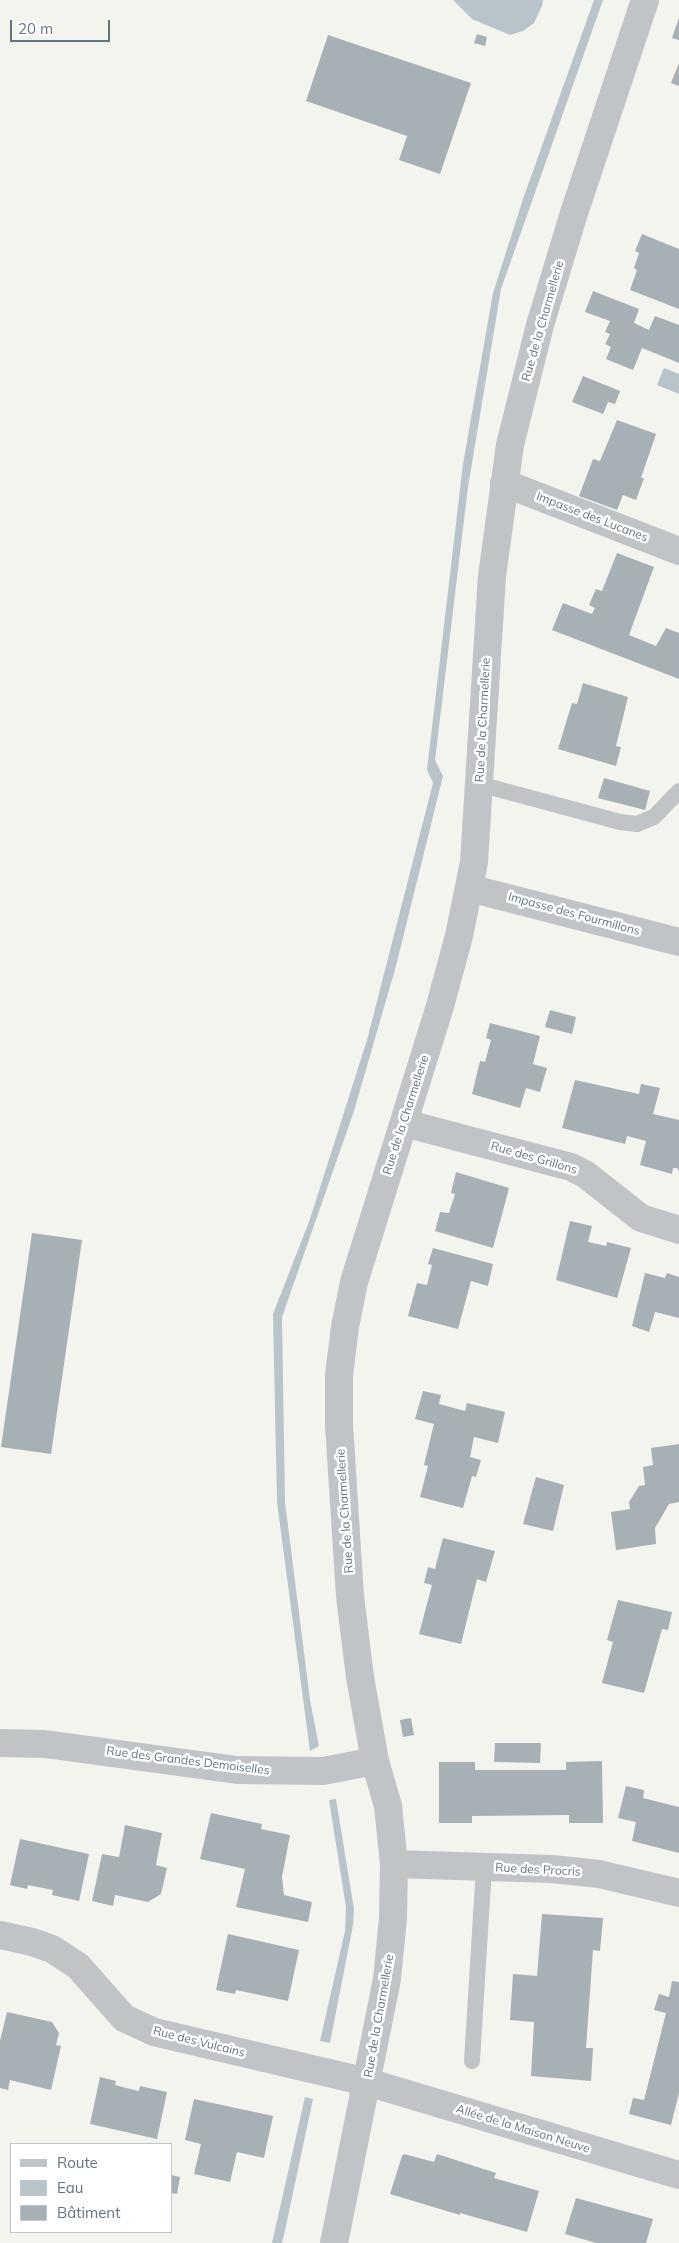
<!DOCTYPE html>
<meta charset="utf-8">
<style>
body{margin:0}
#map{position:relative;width:679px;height:2243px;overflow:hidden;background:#f4f4ef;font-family:Mulish,sans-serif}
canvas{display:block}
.legend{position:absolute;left:10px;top:2143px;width:162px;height:90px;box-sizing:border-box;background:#fff;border:1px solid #c0c7cc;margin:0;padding:6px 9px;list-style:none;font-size:15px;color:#627480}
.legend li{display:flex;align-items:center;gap:10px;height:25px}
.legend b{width:25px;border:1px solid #c0c7cc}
.scale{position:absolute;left:10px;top:20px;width:100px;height:22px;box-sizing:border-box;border:2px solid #627480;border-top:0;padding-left:6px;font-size:15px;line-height:18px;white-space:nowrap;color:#627480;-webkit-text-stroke:4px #fff;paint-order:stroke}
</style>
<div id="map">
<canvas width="679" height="2243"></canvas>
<ul class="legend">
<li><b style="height:6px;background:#c0c4c7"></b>Route</li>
<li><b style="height:14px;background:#b8c4c9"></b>Eau</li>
<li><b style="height:14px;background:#a7b0b4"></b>Bâtiment</li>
</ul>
<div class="scale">20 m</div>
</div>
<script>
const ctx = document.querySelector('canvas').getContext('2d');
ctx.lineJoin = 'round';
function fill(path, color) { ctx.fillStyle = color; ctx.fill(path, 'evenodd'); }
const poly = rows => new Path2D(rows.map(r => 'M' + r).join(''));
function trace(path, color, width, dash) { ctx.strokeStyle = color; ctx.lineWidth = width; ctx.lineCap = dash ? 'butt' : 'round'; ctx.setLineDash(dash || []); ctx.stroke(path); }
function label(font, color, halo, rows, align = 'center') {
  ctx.font = font + ' Mulish,sans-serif'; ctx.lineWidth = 5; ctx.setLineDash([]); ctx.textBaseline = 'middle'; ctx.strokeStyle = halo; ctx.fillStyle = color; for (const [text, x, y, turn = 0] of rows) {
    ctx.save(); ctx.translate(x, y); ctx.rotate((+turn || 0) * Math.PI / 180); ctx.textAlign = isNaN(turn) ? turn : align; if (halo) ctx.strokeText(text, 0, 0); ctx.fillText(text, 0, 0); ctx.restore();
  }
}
const water = poly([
 [453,0,543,0,542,6,534,23,523,31,510,35,472,19],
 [594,0,603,0,501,289,468,487,435,760,443,776,396,966,354,1111,282,1317,285,1502,310,1700,319,1746,310,1751,277,1502,273,1314,310,1219,367,1040,433,783,427,770,463,464,493,293,523,199],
 [664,368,679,374,679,394,657,385],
 [336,1799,354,1909,353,1925,330,2043,320,2041,345,1931,346,1907,329,1800],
 [305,2097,313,2099,284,2235,282,2243,272,2243]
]);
const building = poly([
 [679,18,679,40,672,38],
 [477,34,487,37,485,46,474,43],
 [328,35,471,83,440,174,399,160,407,136,306,101],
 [679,63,679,86,671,83],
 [642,234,679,249,679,309,630,290,637,270,634,268,639,253,635,251],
 [593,291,639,309,634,323,649,330,655,316,679,325,679,363,642,348,633,370,606,359,611,347,605,344,610,334,605,332,610,321,585,312],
 [583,376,620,391,615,404,608,402,603,414,572,402],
 [617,420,656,434,641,478,644,478,636,500,623,495,617,510,579,496,593,459,600,461],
 [617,553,654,567,629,635,656,646,666,628,679,633,679,679,552,630,563,603,592,614,595,608,589,605,596,589,602,591],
 [583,683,628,697,616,746,621,747,616,766,558,749,572,703,577,704],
 [604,778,650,791,645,810,598,798],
 [550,1010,576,1017,572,1034,545,1027],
 [490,1023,540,1036,533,1064,547,1068,540,1092,526,1088,520,1108,472,1094,480,1061,485,1062,491,1040,486,1038],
 [575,1080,639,1094,641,1084,660,1088,653,1114,679,1120,679,1171,677,1168,673,1168,672,1174,640,1165,646,1141,627,1136,625,1144,562,1128],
 [456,1172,509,1188,493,1248,435,1231,440,1212,449,1213,455,1194,451,1193],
 [570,1221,592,1226,588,1242,606,1246,607,1242,631,1248,617,1298,556,1280],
 [32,1233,82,1240,51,1454,1,1447],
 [433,1248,493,1264,488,1286,471,1281,458,1329,408,1316,417,1283,427,1285,432,1265,428,1264],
 [645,1273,665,1278,667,1273,679,1277,679,1318,655,1312,649,1332,632,1326],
 [423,1391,441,1395,439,1404,465,1411,467,1403,505,1412,498,1443,474,1437,470,1457,481,1460,476,1477,472,1476,463,1508,420,1497,428,1466,424,1465,434,1424,415,1419],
 [679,1444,679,1502,669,1504,655,1528,656,1544,616,1550,611,1512,630,1509,629,1502,639,1486,645,1485,643,1467,653,1465,651,1448],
 [536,1477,564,1485,553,1531,523,1524],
 [443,1538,495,1551,486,1582,477,1579,461,1644,419,1634,432,1585,424,1583,428,1567,435,1569],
 [618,1600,672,1612,668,1630,662,1629,644,1693,602,1683,613,1642,607,1640],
 [411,1718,414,1735,403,1737,400,1720],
 [495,1743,541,1743,540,1763,494,1762],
 [602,1761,603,1823,569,1823,569,1815,472,1816,472,1823,439,1823,439,1762,475,1762,475,1770,566,1770,566,1762],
 [626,1786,644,1790,643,1798,679,1807,679,1853,632,1841,636,1822,618,1818],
 [211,1813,262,1824,261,1829,290,1835,282,1877,284,1895,312,1902,308,1922,236,1907,245,1869,200,1859],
 [125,1825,162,1833,156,1865,167,1868,161,1894,148,1902,115,1895,113,1906,92,1901,102,1854,119,1857],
 [20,1839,89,1854,79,1901,52,1895,53,1890,28,1885,27,1889,10,1885],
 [542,1914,603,1918,600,1951,593,1950,586,2048,593,2048,591,2081,531,2076,534,2022,510,2020,513,1974,537,1976],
 [228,1934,299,1950,288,2001,236,1990,235,1994,216,1990],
 [672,1981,679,1982,679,2093,671,2125,629,2114,633,2098,644,2100,666,2013,654,2010,659,1994,669,1997],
 [7,2012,52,2022,59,2033,56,2045,61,2046,51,2090,10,2080,8,2090,0,2088,0,2041],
 [100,2077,116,2081,115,2085,130,2089,139,2091,140,2086,167,2092,157,2139,90,2124],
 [194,2099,273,2116,264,2158,237,2152,230,2182,194,2174,201,2144,185,2140],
 [404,2154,434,2162,437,2154,496,2173,494,2178,539,2191,527,2232,460,2213,460,2215,390,2194,402,2156],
 [171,2175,180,2177,177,2194,171,2193],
 [576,2198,653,2219,646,2243,596,2243,565,2234]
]);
const lane = poly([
 [479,784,620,822,637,824,654,817,679,791],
 [472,2061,484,1867]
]);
const street = poly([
 [504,483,679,551],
 [469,888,679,942],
 [404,1123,571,1167,585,1174,641,1218,679,1230],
 [0,1743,45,1744,237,1770,323,1771,375,1761],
 [394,1864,552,1869,599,1874,679,1893],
 [0,1935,32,1942,52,1949,78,1966,124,2018,154,2032,367,2082,679,2175],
 [334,2243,387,1979,393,1918,394,1864,388,1806,375,1761,360,1677,350,1596,339,1425,339,1375,345,1327,354,1282,440,1006,459,936,474,862,492,576,510,445,540,325,574,213,645,0]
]);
const streetNames = [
 ["Rue de la Charmellerie",543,321,-74],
 ["Impasse des Lucanes",592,517,21],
 ["Rue de la Charmellerie",483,720,-87],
 ["Impasse des Fourmillons",574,914,15],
 ["Rue de la Charmellerie",406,1115,-72],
 ["Rue des Grillons",534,1158,16],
 ["Rue de la Charmellerie",345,1511,-94],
 ["Rue des Grandes Demoiselles",188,1761,7],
 ["Rue des Procris",538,1870,3],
 ["Rue de la Charmellerie",379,2016,-80],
 ["Rue des Vulcains",199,2042,14],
 ["Allée de la Maison Neuve",523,2129,17]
];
fill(water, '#b8c4c9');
fill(building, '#a7b0b4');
trace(lane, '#c0c4c7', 16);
trace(street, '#c0c4c7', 28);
label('12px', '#627480', '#fff', streetNames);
</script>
